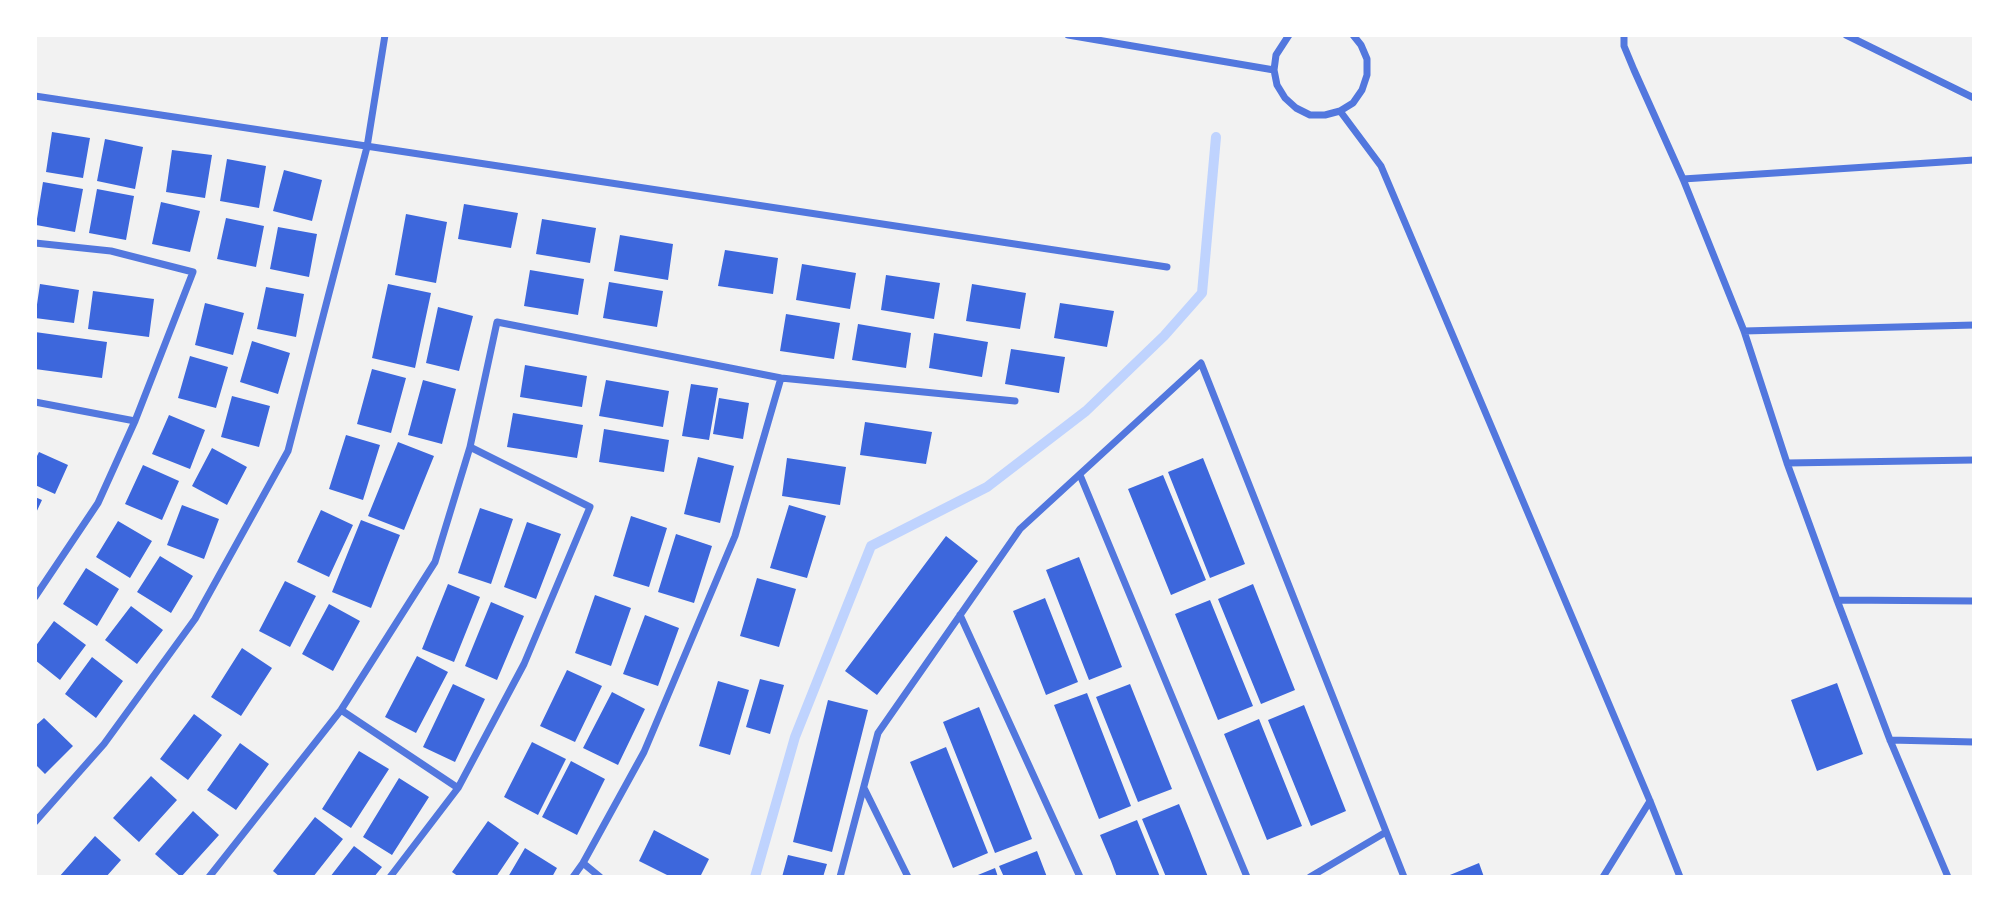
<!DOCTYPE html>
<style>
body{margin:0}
#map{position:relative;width:2009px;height:912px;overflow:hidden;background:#f2f2f2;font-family:Lato,sans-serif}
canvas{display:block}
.frame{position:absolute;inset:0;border:37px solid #fff;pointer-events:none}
</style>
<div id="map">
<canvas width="2009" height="912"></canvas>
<div class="frame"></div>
</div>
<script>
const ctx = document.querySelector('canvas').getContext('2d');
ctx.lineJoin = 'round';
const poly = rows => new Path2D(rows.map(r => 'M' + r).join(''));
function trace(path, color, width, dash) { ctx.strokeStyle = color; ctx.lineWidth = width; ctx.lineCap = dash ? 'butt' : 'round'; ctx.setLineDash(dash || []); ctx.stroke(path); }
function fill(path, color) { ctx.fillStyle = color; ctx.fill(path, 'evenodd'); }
const stream = poly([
 [755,877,795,737,871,546,987,487,1086,411,1164,336,1202,293,1216,137]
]);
const building = poly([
 [52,132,90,138,83,178,46,172],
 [105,139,143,147,135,189,97,181],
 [172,150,212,155,205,198,166,192],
 [227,159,266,166,259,208,220,201],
 [284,170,322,180,312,221,273,211],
 [43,182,83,189,75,232,36,225],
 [97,189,134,196,126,240,89,233],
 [161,202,200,211,190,252,152,244],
 [464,204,518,213,511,248,458,239],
 [406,214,447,222,436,283,395,275],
 [226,218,264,226,256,267,217,259],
 [542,219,596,228,590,263,536,254],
 [278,227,317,234,309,277,270,269],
 [620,235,673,244,668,280,614,271],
 [725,250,778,258,773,294,718,286],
 [802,264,856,273,850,309,796,300],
 [530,270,584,279,578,315,524,306],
 [886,275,940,283,934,319,881,310],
 [609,282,663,291,657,327,603,318],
 [40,284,79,290,74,323,35,318],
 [388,284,431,293,415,368,372,358],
 [972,284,1026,293,1020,329,966,321],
 [266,287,304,294,296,337,257,329],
 [93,291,154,299,149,337,88,329],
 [205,303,244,313,233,355,195,345],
 [1060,303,1114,311,1107,347,1054,338],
 [438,307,473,316,459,371,426,363],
 [786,314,840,323,834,359,780,351],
 [858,324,911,333,906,368,852,360],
 [35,332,107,342,102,378,35,369],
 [934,333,988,342,982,377,929,368],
 [252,341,290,353,278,394,240,382],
 [1011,349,1065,357,1059,393,1005,384],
 [190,356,228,367,216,408,178,398],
 [525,365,587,376,582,407,520,397],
 [372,369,406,378,391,433,357,424],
 [423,380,456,389,442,444,408,435],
 [606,380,669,391,663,427,599,416],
 [691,384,718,388,709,440,682,436],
 [232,396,270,406,259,447,221,437],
 [719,398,749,403,743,439,713,434],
 [513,413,583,425,577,458,507,447],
 [169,415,205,430,190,469,152,454],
 [865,422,932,432,926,464,860,455],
 [604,429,669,440,664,472,599,462],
 [346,435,380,445,363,500,329,489],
 [398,442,434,456,404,530,368,516],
 [212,448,247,467,227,505,192,486],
 [39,452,68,465,55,494,35,485,35,460],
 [698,457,734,466,720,523,684,514],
 [787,458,846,467,840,505,782,496],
 [1203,458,1245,564,1210,578,1168,472],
 [143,465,179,481,162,520,125,504],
 [1163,475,1206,580,1171,595,1128,489],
 [35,497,42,500,35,515],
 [182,505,219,519,204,559,167,545],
 [789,505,826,516,807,578,770,568],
 [480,508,513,519,491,584,458,573],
 [321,510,353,525,329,577,297,562],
 [631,516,667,528,649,587,613,576],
 [361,520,400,535,371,608,332,592],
 [118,521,152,541,130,578,96,557],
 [527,522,561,534,536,599,504,587],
 [676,534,712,546,694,603,658,592],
 [946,536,978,561,877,695,845,671],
 [160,556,193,576,171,613,137,592],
 [1079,557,1122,667,1089,680,1046,570],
 [86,568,119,589,97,626,63,604],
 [757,578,796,589,779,647,740,636],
 [285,581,316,596,290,647,259,631],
 [448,584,480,597,454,662,422,649],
 [1253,584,1295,690,1261,704,1218,599],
 [595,595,631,608,611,666,575,653],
 [1045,598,1078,682,1046,695,1013,611],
 [1210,600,1253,706,1218,720,1175,614],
 [491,602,524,616,497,680,465,666],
 [329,604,360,621,333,671,302,654],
 [131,606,163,630,137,664,105,640],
 [645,615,679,628,658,686,623,674],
 [54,621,86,645,60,680,35,660,35,647],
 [242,648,272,668,241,716,211,697],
 [417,656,448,672,416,733,385,717],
 [92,657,123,681,96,718,65,694],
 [567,670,602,686,575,742,540,726],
 [760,679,784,685,770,734,746,727],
 [718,681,749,690,730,755,699,746],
 [1837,683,1863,754,1817,771,1791,700],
 [453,684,485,699,455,762,423,747],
 [1130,684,1172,789,1138,802,1096,697],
 [612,692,645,709,618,765,583,748],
 [1087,693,1131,806,1099,819,1054,705],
 [828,700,868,710,832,852,793,842],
 [1304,705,1346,811,1311,826,1268,720],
 [979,707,1032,839,995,853,943,722],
 [194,714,222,735,188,780,160,759],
 [44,718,73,746,45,774,35,764,35,726],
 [1259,719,1302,826,1267,840,1224,734],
 [532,742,566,759,538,815,504,797],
 [240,743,269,764,236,810,207,790],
 [946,747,988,853,953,868,910,762],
 [359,751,389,769,351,828,322,809],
 [571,761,605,779,577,835,542,817],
 [151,776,177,800,139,842,113,818],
 [399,778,429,797,392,855,363,837],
 [1179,804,1190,831,1208,877,1166,877,1142,819],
 [193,811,219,835,181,877,155,854],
 [315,817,343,839,313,877,280,877,273,871],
 [1137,820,1158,872,1160,877,1117,877,1111,861,1100,835],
 [488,821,519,843,496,877,459,877,452,872],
 [654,830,709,859,700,877,671,877,639,861],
 [95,836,121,860,106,877,59,877],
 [354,846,382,867,374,877,330,877],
 [525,848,557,868,552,877,508,877],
 [1037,851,1047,877,1004,877,999,866],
 [788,855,827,864,823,877,782,877],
 [1479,863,1484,877,1445,877],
 [995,868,998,877,973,877]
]);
const minor = poly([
 [1068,35,1274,70],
 [1289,35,1276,55,1274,70,1277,85,1285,98,1296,108,1310,115,1325,115,1340,111,1353,103,1362,90,1367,75,1367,59,1361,45,1353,35],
 [1624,35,1624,46,1634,70,1683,179,1744,331,1787,463,1837,600,1890,740,1948,877],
 [1846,35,1974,98],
 [35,96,1167,267],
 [1340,111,1381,166,1650,801,1680,877],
 [1683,179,1974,160],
 [35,243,111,251,193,272,135,421,98,503,35,597],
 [1744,331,1974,325],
 [35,402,135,421],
 [1787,463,1974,460],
 [1080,475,1247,877],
 [1837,600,1974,601],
 [960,615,1080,877],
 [341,710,458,788],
 [1890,740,1974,742],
 [864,788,908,877],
 [35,822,104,744,195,619,288,451,367,147,385,35],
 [583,863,600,877],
 [209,877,341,710,435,562,470,447,497,322,781,378,1015,401],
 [390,877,458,788,524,664,590,507,470,447],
 [573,877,583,863,644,752,735,536,781,378],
 [840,877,878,733,1020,529,1201,363,1404,877],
 [1310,877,1386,832],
 [1603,877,1650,801]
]);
trace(stream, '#bfd3fe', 10);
fill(building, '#3d67dc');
trace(minor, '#5277de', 7);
</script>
